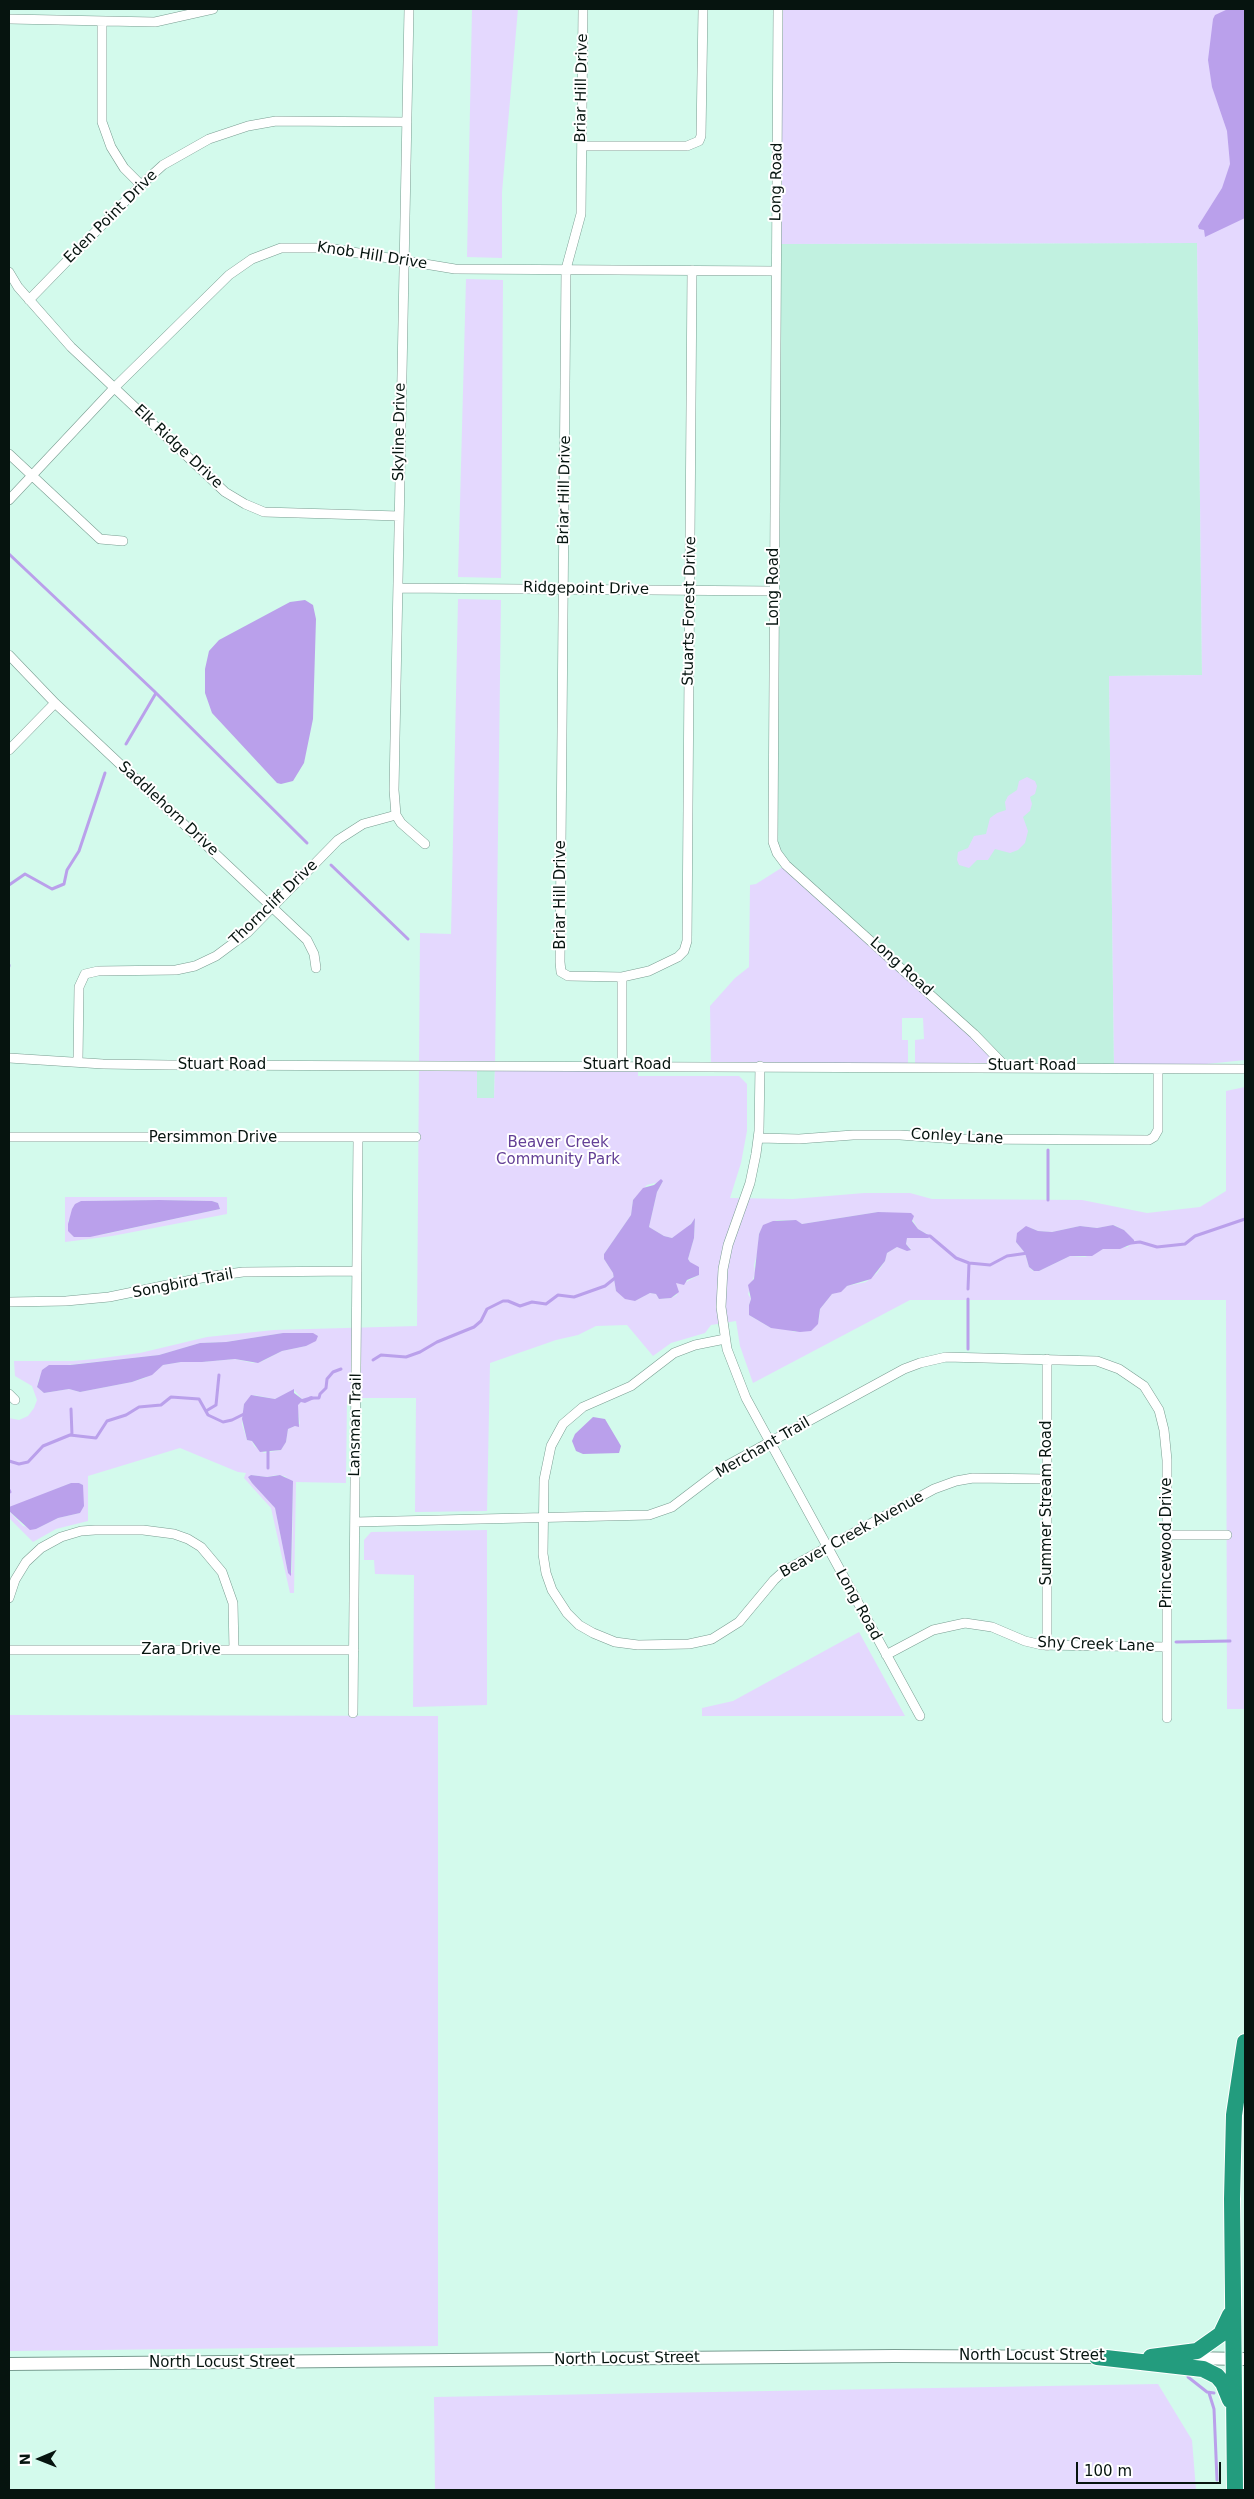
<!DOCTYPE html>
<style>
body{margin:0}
#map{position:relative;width:1254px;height:2499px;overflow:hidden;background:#d3faec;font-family:"DejaVu Sans",sans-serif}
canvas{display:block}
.frame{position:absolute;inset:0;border:10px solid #06140f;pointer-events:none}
.north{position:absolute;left:15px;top:2434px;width:50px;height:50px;-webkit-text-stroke:4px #fff;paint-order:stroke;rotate:269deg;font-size:14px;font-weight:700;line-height:20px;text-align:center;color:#06140f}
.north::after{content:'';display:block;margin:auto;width:18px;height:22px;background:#06140f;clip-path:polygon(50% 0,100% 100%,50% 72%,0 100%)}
.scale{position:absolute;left:1076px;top:2462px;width:145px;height:22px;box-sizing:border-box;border:2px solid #06140f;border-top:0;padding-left:6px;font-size:15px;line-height:18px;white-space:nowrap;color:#06140f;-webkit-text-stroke:4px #fff;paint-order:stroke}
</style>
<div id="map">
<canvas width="1254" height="2499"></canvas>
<div class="frame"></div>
<div class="north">N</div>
<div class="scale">100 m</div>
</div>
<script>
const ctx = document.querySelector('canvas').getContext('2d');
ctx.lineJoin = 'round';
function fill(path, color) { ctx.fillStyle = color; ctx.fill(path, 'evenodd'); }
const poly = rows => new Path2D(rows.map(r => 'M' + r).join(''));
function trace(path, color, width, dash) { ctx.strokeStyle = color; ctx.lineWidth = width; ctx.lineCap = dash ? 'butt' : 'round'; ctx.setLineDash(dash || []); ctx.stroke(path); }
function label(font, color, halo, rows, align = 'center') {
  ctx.font = font + ' "DejaVu Sans",sans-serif'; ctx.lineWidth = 4; ctx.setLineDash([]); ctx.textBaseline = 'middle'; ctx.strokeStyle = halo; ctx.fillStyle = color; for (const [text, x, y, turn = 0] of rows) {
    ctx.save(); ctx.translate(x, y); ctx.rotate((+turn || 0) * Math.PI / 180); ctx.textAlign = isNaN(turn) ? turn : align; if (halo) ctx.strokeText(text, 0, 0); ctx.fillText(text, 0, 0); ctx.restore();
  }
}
const built = poly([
 [1197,243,1202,675,1109,676,1114,1067,1005,1066,776,850,776,244],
 [477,1065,495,1065,494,1098,477,1098]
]);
const green = poly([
 [472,9,518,9,502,192,502,258,467,257],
 [778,9,1245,9,1245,1060,1158,1069,1114,1067,1109,676,1202,675,1197,243,776,244],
 [466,279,503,280,501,578,458,577],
 [458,599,501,600,495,1065,638,1065,638,1076,739,1076,747,1084,747,1131,741,1163,730,1198,793,1199,864,1193,910,1193,932,1199,1082,1200,1147,1213,1200,1207,1226,1191,1226,1091,1245,1087,1245,1709,1227,1709,1226,1300,910,1300,753,1383,740,1346,736,1321,711,1325,705,1333,671,1343,653,1356,627,1325,596,1326,578,1335,556,1340,490,1363,487,1511,415,1512,416,1398,347,1398,346,1483,296,1482,294,1593,290,1593,271,1508,244,1478,246,1473,238,1472,180,1448,88,1476,88,1521,56,1529,33,1542,9,1518,9,1511,23,1526,36,1529,58,1518,80,1513,83,1485,79,1483,71,1483,9,1508,9,1418,19,1420,28,1416,34,1408,37,1400,32,1386,15,1376,14,1361,73,1361,95,1359,140,1353,207,1337,274,1330,417,1326,420,933,451,934],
 [477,1065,495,1066,494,1098,477,1098],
 [663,1181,657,1192,649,1227,664,1236,672,1238,682,1233,695,1219,694,1238,688,1259,699,1275,686,1282,675,1283,677,1295,671,1298,659,1299,656,1294,650,1293,635,1301,616,1291,613,1273,604,1259,604,1254,631,1215,633,1200,647,1185],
 [878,1212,898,1214,912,1219,918,1229,927,1234,928,1238,907,1238,906,1244,911,1249,897,1247,887,1253,885,1261,877,1273,866,1282,847,1286,841,1291,832,1294,820,1309,819,1320,795,1332,784,1328,771,1328,749,1315,749,1305,751,1299,748,1294,755,1273,754,1265,758,1251,759,1233,767,1225,777,1220,793,1220,802,1224],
 [1114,1225,1124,1230,1131,1239,1128,1247,1103,1249,1085,1257,1070,1256,1039,1271,1033,1271,1029,1267,1025,1253,1016,1242,1031,1228,1038,1231,1052,1232,1080,1226,1097,1228],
 [283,1333,313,1333,306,1346,282,1351,263,1361,253,1363,235,1359,202,1362,181,1362,163,1365,145,1378,132,1382,80,1392,69,1389,44,1393,37,1387,39,1378,58,1366,159,1355,200,1343,226,1342],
 [294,1390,302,1399,313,1398,301,1402,297,1405,300,1424,288,1429,286,1442,281,1450,264,1453,254,1446,252,1441,247,1440,242,1424,244,1404,254,1395,275,1399],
 [251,1475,267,1477,276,1475,285,1476,293,1484,292,1573,288,1573,275,1508,252,1483,249,1479],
 [1027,777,1035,781,1037,786,1035,794,1030,797,1032,804,1030,811,1023,817,1028,831,1025,843,1018,850,1010,853,995,849,988,860,977,860,969,868,959,865,957,860,958,852,968,848,974,836,986,834,990,818,997,813,1006,810,1005,802,1008,796,1017,790,1019,781],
 [786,865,1005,1066,915,1066,915,1040,924,1039,923,1018,902,1018,902,1040,908,1040,908,1066,711,1065,710,1006,735,978,749,967,750,885,756,884],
 [65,1197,227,1197,227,1214,112,1236,65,1242],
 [159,1200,212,1201,218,1203,220,1209,105,1234,74,1237,68,1221,81,1201],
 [487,1530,487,1705,413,1707,414,1575,375,1574,374,1560,364,1560,364,1540,371,1532],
 [859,1632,905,1716,702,1716,702,1708,733,1701],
 [9,1715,438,1716,438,2346,9,2351],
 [1158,2384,1192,2440,1196,2490,435,2490,434,2397]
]);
const water = poly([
 [1228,9,1245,9,1245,218,1205,237,1204,230,1199,229,1198,226,1222,188,1230,164,1227,131,1212,87,1208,60,1213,19,1215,15],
 [305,600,313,605,316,619,313,719,304,763,293,781,281,784,277,783,212,713,205,693,205,669,209,651,219,640,290,602],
 [661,1179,663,1181,657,1192,649,1227,664,1236,672,1238,691,1224,695,1218,694,1238,688,1259,690,1262,699,1267,699,1275,687,1280,684,1285,676,1283,679,1292,671,1298,659,1299,656,1294,650,1293,635,1301,625,1299,616,1291,613,1273,604,1259,604,1254,631,1215,633,1200,643,1188,654,1185],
 [159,1200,212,1201,218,1203,220,1209,90,1237,74,1237,68,1231,68,1224,72,1209,75,1204,81,1201],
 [878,1212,911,1213,914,1216,912,1221,918,1229,930,1236,928,1238,907,1238,906,1244,911,1250,907,1251,897,1247,887,1253,885,1261,871,1279,847,1286,841,1292,832,1294,820,1309,818,1324,811,1331,800,1332,771,1328,749,1315,749,1305,751,1299,748,1285,754,1279,759,1234,763,1225,773,1221,796,1220,802,1224],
 [1113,1225,1124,1230,1134,1240,1134,1243,1120,1249,1103,1249,1092,1256,1070,1256,1039,1271,1034,1271,1029,1267,1025,1253,1016,1242,1017,1233,1026,1226,1038,1231,1052,1232,1080,1226,1097,1228],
 [283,1333,313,1333,318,1336,316,1341,306,1346,282,1351,258,1363,235,1359,202,1362,181,1362,163,1365,152,1375,132,1382,80,1392,69,1389,44,1393,37,1387,42,1370,49,1365,70,1365,159,1355,200,1343,226,1342],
 [294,1389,294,1393,302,1399,312,1396,314,1399,305,1403,301,1402,298,1405,299,1427,295,1426,288,1429,286,1442,281,1450,260,1452,252,1441,247,1440,242,1419,244,1404,251,1395,275,1399],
 [593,1417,605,1419,621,1446,619,1453,583,1454,576,1451,572,1441,575,1434],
 [251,1475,267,1477,280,1475,293,1481,291,1576,288,1573,275,1508,252,1483,248,1477],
 [71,1483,79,1483,83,1485,84,1506,80,1513,58,1518,36,1529,30,1530,9,1511,9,1507]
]);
const stream = poly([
 [9,554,154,691,307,843],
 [126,744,156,693],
 [331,865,408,939],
 [9,885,25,874,52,889,64,884,67,870,79,851,105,773],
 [9,965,9,966],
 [1048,1150,1048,1200],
 [926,1236,930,1236,956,1258,969,1263,990,1265,1007,1256,1028,1253],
 [1131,1243,1140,1242,1157,1247,1185,1244,1195,1236,1245,1219],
 [968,1289,969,1263],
 [968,1349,968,1299],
 [373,1360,381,1355,406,1357,420,1352,437,1342,474,1327,481,1321,487,1309,503,1301,508,1301,520,1306,532,1302,546,1304,558,1295,574,1297,605,1286,615,1278],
 [310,1398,319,1398,320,1394,326,1388,327,1379,333,1372,341,1369],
 [71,1409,72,1435],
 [206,1411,216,1405,219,1375],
 [268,1449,268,1468],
 [9,1461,19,1464,28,1462,43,1446,70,1435,96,1438,107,1421,126,1415,139,1407,161,1405,171,1397,199,1399,208,1415,223,1422,232,1420,246,1413],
 [9,1490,10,1492],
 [1176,1642,1230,1641],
 [1188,2377,1207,2392,1214,2393],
 [1209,2393,1214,2409,1217,2480]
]);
const minor = poly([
 [409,9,394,790,396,815,401,823,425,844],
 [583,9,581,214,566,269,560,962,561,972,568,976,622,977,649,971,678,957,684,951,687,941,692,270],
 [778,9,773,842,777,853,786,865,974,1034,1005,1066],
 [9,19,155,22,213,9],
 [102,22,102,122,111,147,124,168,141,185],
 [582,146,687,146,699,141,701,136,703,9],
 [9,272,18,287,71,347,225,492,245,504,264,512,399,516],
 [29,300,141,185,163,165,209,139,248,126,276,121,407,122],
 [9,454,100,539,123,541],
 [9,500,115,387,229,275,252,259,281,248,328,248,455,269,776,271],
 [399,588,774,591],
 [9,655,55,703,307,940,314,954,316,968],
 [9,750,55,703],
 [622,977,622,1065],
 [9,1058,103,1064,169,1065,1245,1069],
 [78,1061,79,987,85,974,98,971,176,970,195,966,216,956,247,933,338,840,363,824,396,815],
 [760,1066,759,1131,756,1154,750,1183,728,1245,723,1269,721,1307,727,1349,746,1398,920,1716],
 [9,1137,416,1137],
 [759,1138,799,1139,853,1135,900,1135,957,1139,1149,1140,1154,1137,1158,1130,1158,1069],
 [9,1302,66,1301,109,1297,206,1277,243,1272,357,1271],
 [725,1339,695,1345,674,1353,631,1386,583,1407,563,1424,551,1446,544,1480,543,1554,546,1573,552,1590,567,1613,579,1625,593,1633,615,1642,638,1645,689,1644,712,1639,739,1622,774,1580,784,1571,934,1489,956,1481,973,1478,1047,1479],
 [1047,1359,1047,1646],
 [9,1394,15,1400],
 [355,1522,649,1515,672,1507,726,1466,904,1369,920,1363,946,1357,1097,1361,1119,1369,1144,1386,1159,1410,1164,1430,1167,1460,1167,1718],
 [1167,1535,1227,1535],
 [9,1598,15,1580,26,1562,41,1548,61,1537,81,1531,95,1530,143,1530,174,1534,188,1539,201,1547,222,1572,233,1603,234,1650],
 [9,1650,354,1650],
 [886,1655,933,1630,965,1623,992,1627,1025,1641,1042,1645,1167,1647],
 [353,1713,358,1138]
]);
const secondary = poly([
 [1185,2358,1245,2359],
 [9,2364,894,2356,1105,2357]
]);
const motorway = poly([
 [1097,2357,1203,2369,1217,2376,1223,2383,1230,2400],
 [1151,2357,1197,2351,1221,2334,1230,2315],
 [1235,2490,1232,2199,1234,2115,1245,2042]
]);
const streetNames = [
 ["Briar Hill Drive",582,88,-89],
 ["Long Road",777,182,-89],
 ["Eden Point Drive",111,217,-45],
 ["Knob Hill Drive",372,256,9],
 ["Skyline Drive",400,432,-89],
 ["Elk Ridge Drive",178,447,43],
 ["Briar Hill Drive",565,490,-89],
 ["Long Road",774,587,-90],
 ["Ridgepoint Drive",586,589,1],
 ["Stuarts Forest Drive",690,611,-89],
 ["Saddlehorn Drive",168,809,43],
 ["Briar Hill Drive",561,895,-90],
 ["Thorncliff Drive",274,903,-44],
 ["Long Road",901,967,42],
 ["Stuart Road",222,1065],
 ["Stuart Road",627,1065],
 ["Stuart Road",1032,1066],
 ["Conley Lane",957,1137,3],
 ["Persimmon Drive",213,1138],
 ["Songbird Trail",183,1284,-11],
 ["Lansman Trail",356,1425,-89],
 ["Merchant Trail",763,1448,-30],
 ["Summer Stream Road",1047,1503,-90],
 ["Beaver Creek Avenue",852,1535,-29],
 ["Princewood Drive",1167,1543,-90],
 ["Long Road",858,1605,61],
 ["Shy Creek Lane",1096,1645,2],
 ["Zara Drive",181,1650],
 ["North Locust Street",1032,2356],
 ["North Locust Street",627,2359,-1],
 ["North Locust Street",222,2363]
];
const parkNames = [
 ["Beaver Creek",558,1143],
 ["Community Park",558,1160]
];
fill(built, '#c1f1e0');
fill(green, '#e4d8fe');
fill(water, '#baa0eb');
trace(stream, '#baa0eb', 3);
trace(minor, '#799d91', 10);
trace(secondary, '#799d91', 14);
trace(motorway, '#fff', 18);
trace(minor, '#fff', 9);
trace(secondary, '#fff', 12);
trace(motorway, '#239c7e', 16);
label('15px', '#06140f', '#fff', streetNames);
label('15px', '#633f96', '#fff', parkNames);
</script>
